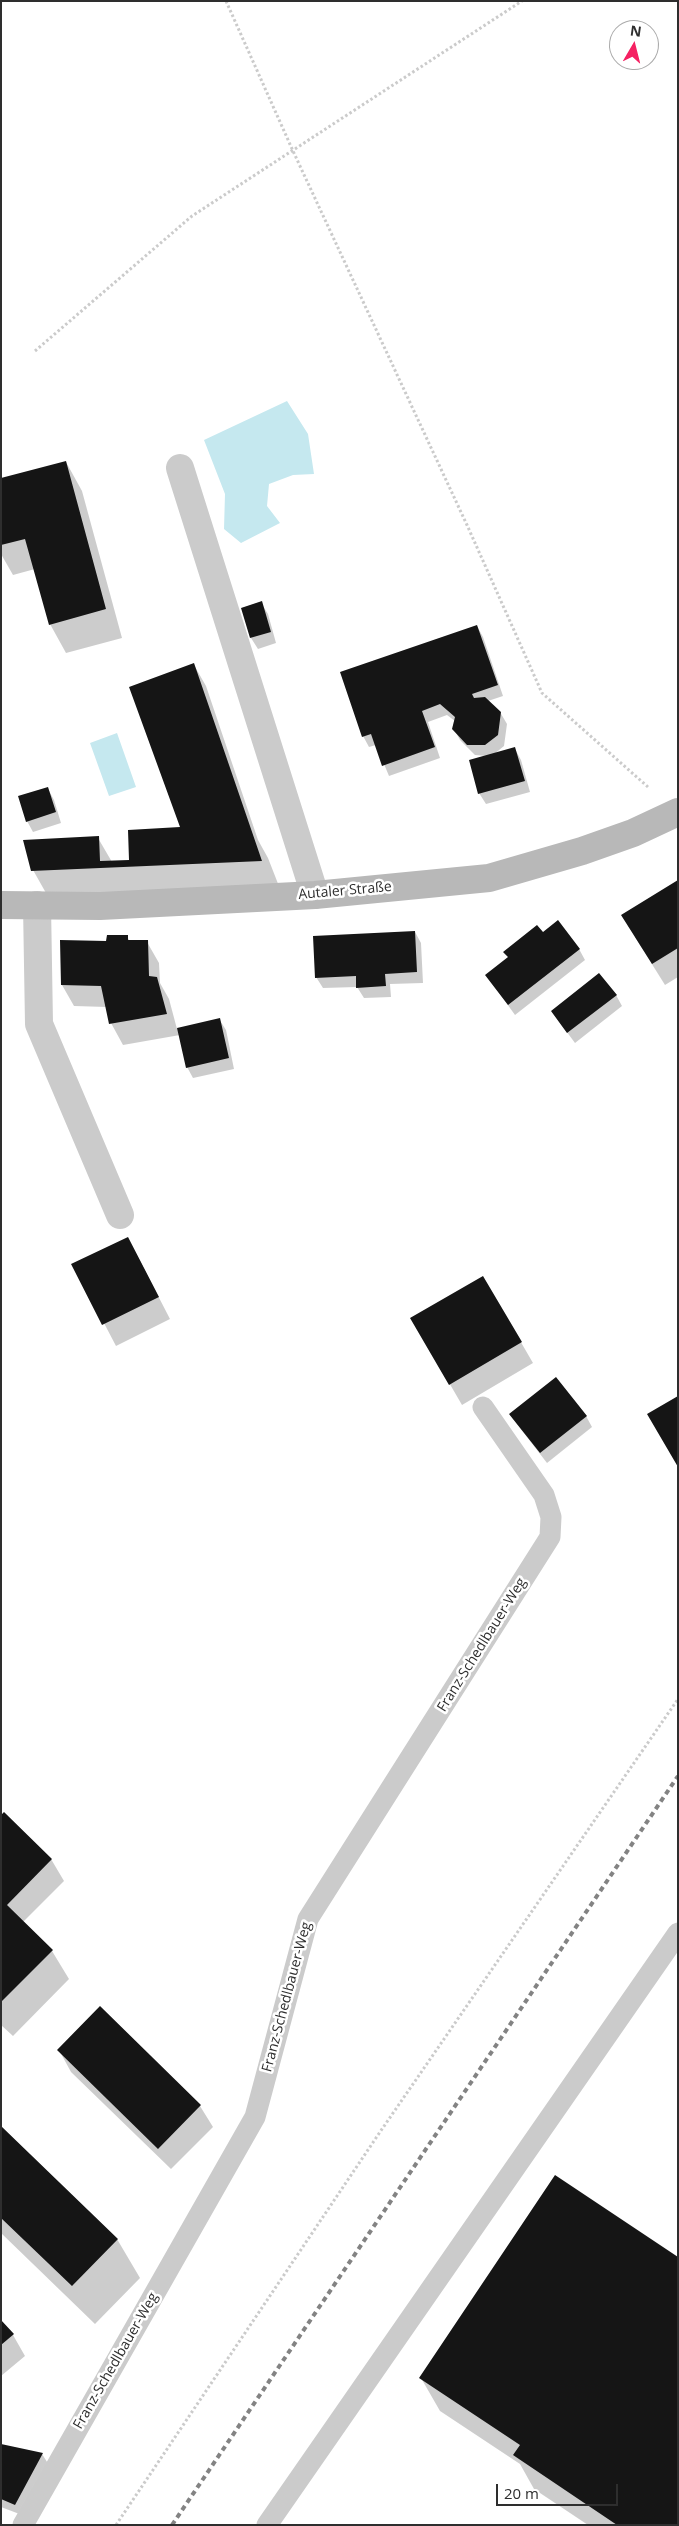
<!DOCTYPE html>
<meta charset="utf-8">
<style>
body{margin:0}
#map{position:relative;width:679px;height:2526px;overflow:hidden;background:#fff;font-family:"Open Sans",sans-serif}
canvas{display:block}
.frame{position:absolute;inset:0;border:2px solid #2e2e2e;pointer-events:none}
.north{position:absolute;left:609px;top:20px;width:50px;height:50px;box-sizing:border-box;background:#fff;border:1px solid #ababab;border-radius:50%;rotate:8deg;font-size:14px;font-weight:700;line-height:20px;text-align:center;color:#2e2e2e}
.north::after{content:'';display:block;margin:auto;width:18px;height:22px;background:#f52162;clip-path:polygon(50% 0,100% 100%,50% 72%,0 100%)}
.scale{position:absolute;left:496px;top:2484px;width:122px;height:22px;box-sizing:border-box;border:2px solid #2e2e2e;border-top:0;padding-left:6px;font-size:15px;line-height:18px;white-space:nowrap;color:#2e2e2e;-webkit-text-stroke:4px #fff;paint-order:stroke}
</style>
<div id="map">
<canvas width="679" height="2526"></canvas>
<div class="frame"></div>
<div class="north">N</div>
<div class="scale">20 m</div>
</div>
<script>
const ctx = document.querySelector('canvas').getContext('2d');
ctx.lineJoin = 'round';
function fill(path, color) { ctx.fillStyle = color; ctx.fill(path, 'evenodd'); }
const poly = rows => new Path2D(rows.map(r => 'M' + r).join(''));
function trace(path, color, width, dash) { ctx.strokeStyle = color; ctx.lineWidth = width; ctx.lineCap = dash ? 'butt' : 'round'; ctx.setLineDash(dash || []); ctx.stroke(path); }
function label(font, color, halo, rows, align = 'center') {
  ctx.font = font + ' "Open Sans",sans-serif'; ctx.lineWidth = 5; ctx.setLineDash([]); ctx.textBaseline = 'middle'; ctx.strokeStyle = halo; ctx.fillStyle = color; for (const [text, x, y, turn = 0] of rows) {
    ctx.save(); ctx.translate(x, y); ctx.rotate((+turn || 0) * Math.PI / 180); ctx.textAlign = isNaN(turn) ? turn : align; if (halo) ctx.strokeText(text, 0, 0); ctx.fillText(text, 0, 0); ctx.restore();
  }
}
const water = poly([
 [287,401,308,434,314,474,293,475,269,484,267,506,280,523,241,543,224,529,225,494,204,440],
 [117,733,136,787,109,796,90,743]
]);
const shadow = poly([
 [66,462,82,491,122,638,66,653,50,624,35,569,13,575,1,554,1,479],
 [261,603,268,614,276,643,258,649,251,638,243,608],
 [477,626,483,637,503,696,488,701,500,712,507,724,504,746,493,755,515,749,521,760,530,792,486,804,479,793,487,756,475,755,460,740,454,729,455,721,447,715,428,722,440,758,389,776,376,745,369,747,363,736],
 [194,665,206,686,258,840,268,858,284,899,55,909,33,870,98,838,112,862,130,861,181,828],
 [48,789,54,800,61,823,33,832,27,821],
 [678,882,678,977,665,985,635,937],
 [415,932,421,943,423,983,390,984,391,997,364,998,357,987,323,988,316,977],
 [542,933,579,949,585,960,515,1015,487,976,509,958,505,952],
 [127,936,130,942,147,942,159,963,160,983,169,999,177,1029,219,1019,226,1030,234,1069,193,1078,187,1067,180,1035,123,1045,111,1023,107,1007,74,1006,62,985,108,942],
 [616,995,622,1006,575,1043,552,1012],
 [139,1259,170,1319,116,1346,73,1264],
 [483,1277,533,1363,462,1405,412,1319],
 [510,1415,586,1416,592,1427,547,1463],
 [1,1817,51,1859,64,1881,23,1922,52,1951,69,1979,13,2036,1,2025],
 [100,2008,200,2106,213,2127,171,2169,71,2072,59,2050],
 [1,2128,117,2239,140,2278,95,2324,1,2233],
 [1,2322,13,2335,25,2356,1,2376],
 [421,2378,678,2525,588,2525,534,2489,520,2464,440,2411],
 [1,2445,42,2454,49,2465,22,2515,1,2507]
]);
const building = poly([
 [66,461,106,609,49,625,25,539,1,545,1,478],
 [262,601,271,632,250,638,241,608],
 [477,625,498,685,472,694,474,698,485,697,501,712,498,735,485,745,467,745,452,729,455,717,440,704,422,711,435,747,382,766,371,734,362,737,340,672],
 [194,663,262,861,31,871,23,840,99,836,100,861,129,860,128,830,180,827,129,687],
 [515,747,525,781,478,794,469,760],
 [48,787,56,812,26,822,18,796],
 [678,880,678,948,652,964,621,915],
 [558,920,580,949,508,1005,485,975,508,957,503,952,537,925,543,932],
 [415,931,417,972,385,974,386,986,356,988,356,976,315,978,313,936],
 [107,935,128,935,128,940,148,940,149,976,157,977,167,1014,109,1024,101,986,61,985,60,940,106,941],
 [599,973,617,995,567,1033,551,1011],
 [220,1018,229,1058,186,1068,177,1028],
 [128,1237,159,1297,102,1325,71,1264],
 [483,1276,522,1342,449,1385,410,1318],
 [556,1377,587,1416,540,1453,509,1414],
 [678,1396,678,1467,647,1414],
 [4,1812,52,1859,7,1905,53,1950,1,2002,1,1815],
 [100,2006,201,2105,158,2149,57,2050],
 [1,2126,118,2239,72,2286,1,2218],
 [555,2175,678,2257,678,2525,617,2525,513,2455,520,2445,419,2378],
 [1,2320,14,2334,1,2345],
 [1,2444,43,2453,15,2505,1,2499]
]);
const path = poly([
 [226,1,293,151,467,525,542,693,648,787],
 [35,351,192,216,522,1],
 [116,2525,380,2132,678,1699]
]);
const lane = poly([
 [23,2525,255,2117,308,1919,550,1537,551,1517,544,1495,483,1407],
 [267,2525,678,1933]
]);
const street = poly([
 [180,468,315,895],
 [37,905,39,1024,120,1215]
]);
const secondary = poly([
 [1,905,100,906,315,895,489,878,582,851,633,833,678,812]
]);
const rail = poly([
 [172,2525,678,1776]
]);
const streetNames = [
 ["Autaler Straße",345,891,-5],
 ["Franz-Schedlbauer-Weg",482,1645,-58],
 ["Franz-Schedlbauer-Weg",287,1997,-75],
 ["Franz-Schedlbauer-Weg",116,2361,-60]
];
fill(water, '#c5e8ef');
fill(shadow, '#0003');
fill(building, '#151515');
trace(path, '#cbcbcb', 3, [2.5, 2.5]);
trace(lane, '#cbcbcb', 21);
trace(street, '#cbcbcb', 28);
trace(secondary, '#b8b8b8', 28);
trace(rail, '#838383', 4, [5, 4]);
label('14px', '#2e2e2e', '#fff', streetNames);
</script>
